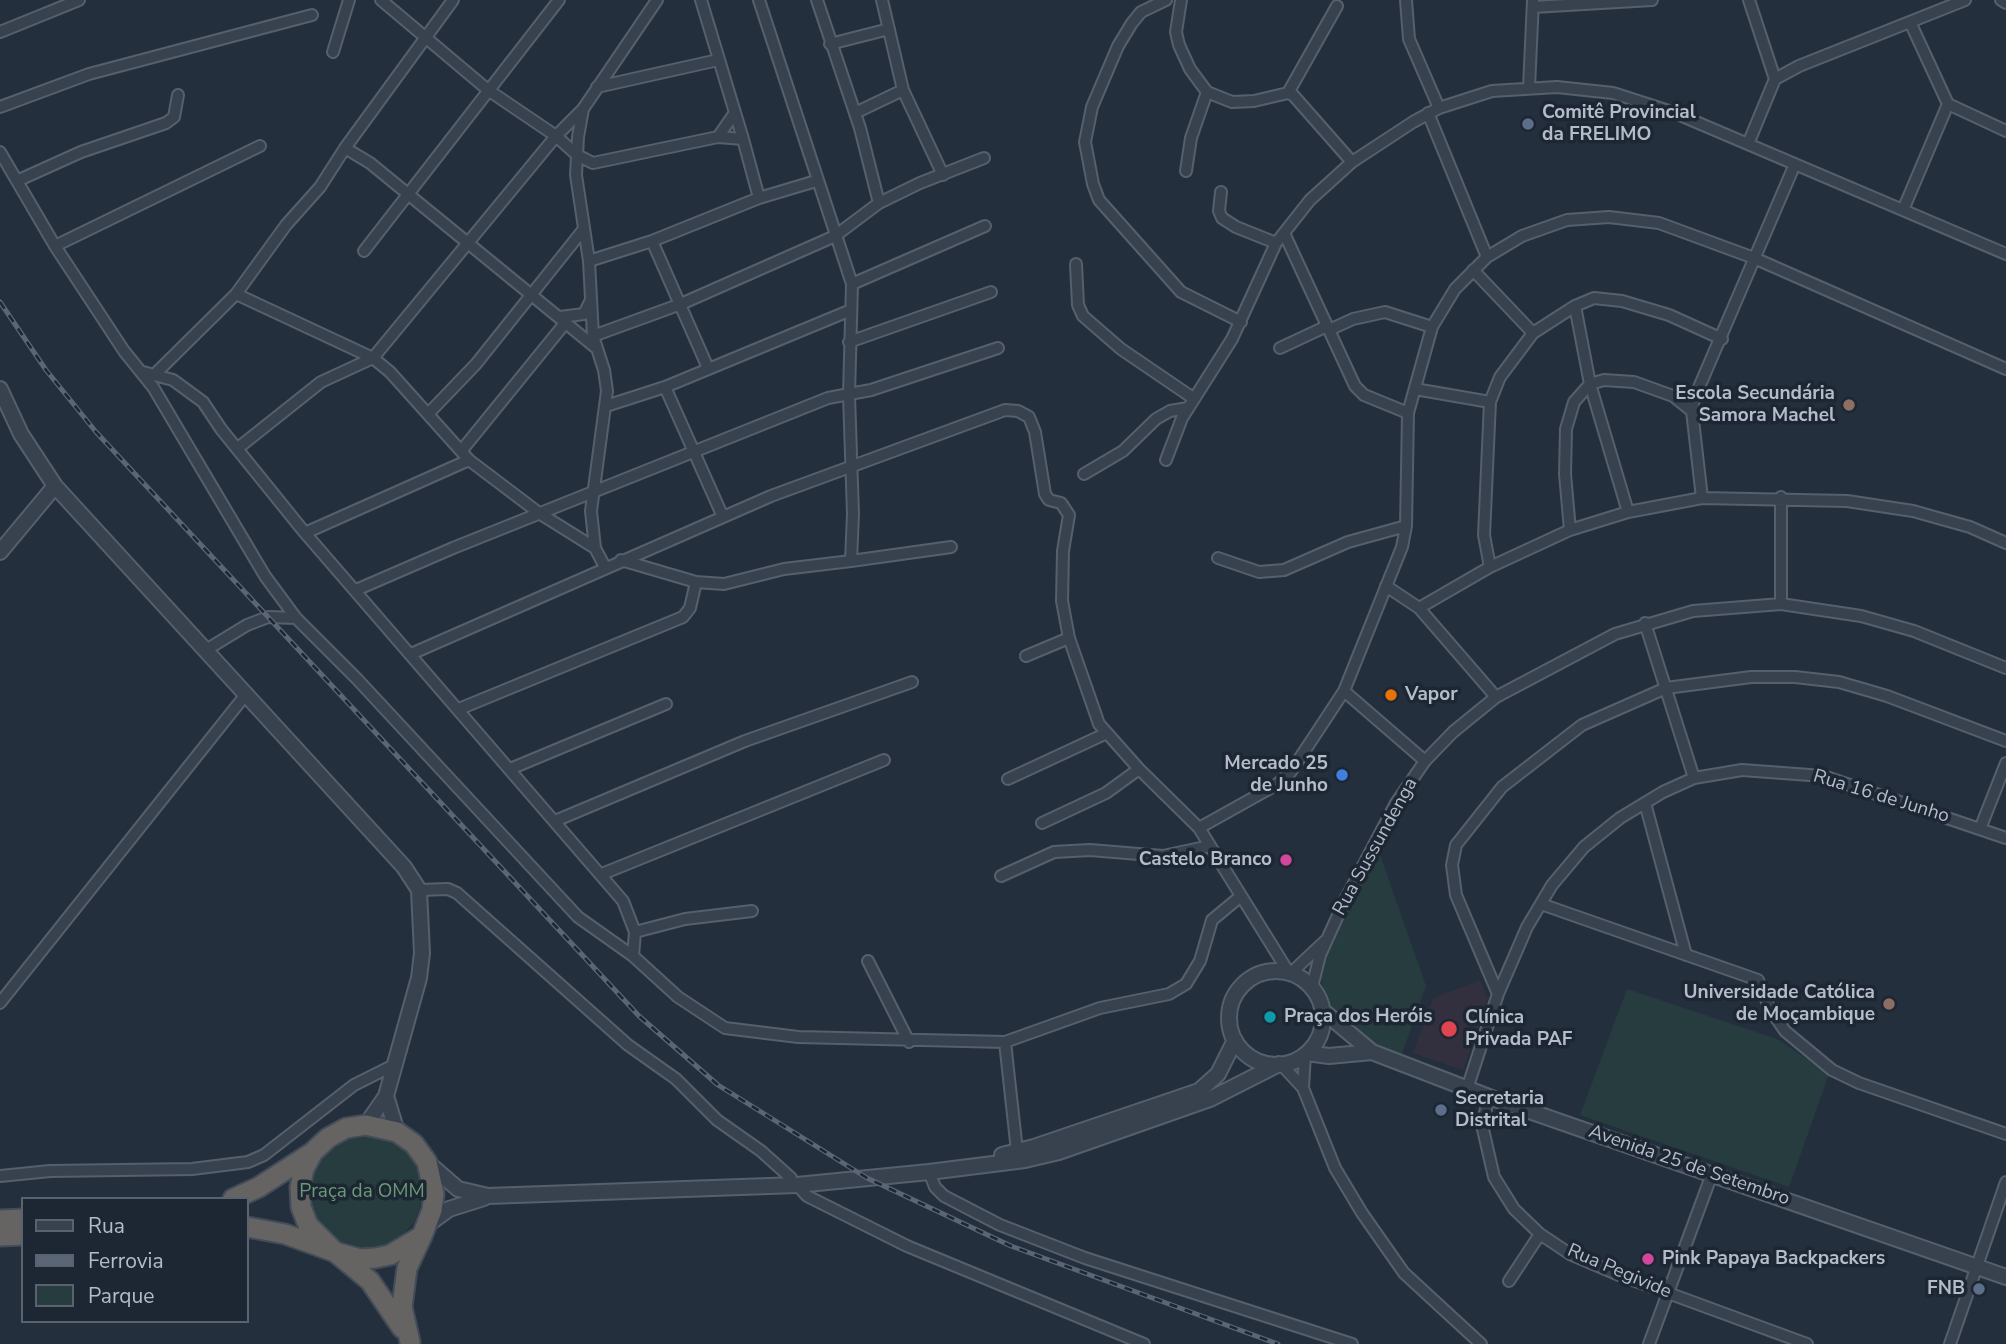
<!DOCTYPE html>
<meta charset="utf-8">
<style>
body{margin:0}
#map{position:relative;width:2006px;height:1344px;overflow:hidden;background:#242f3e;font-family:"Nunito Sans",sans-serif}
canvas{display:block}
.legend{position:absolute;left:21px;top:1197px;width:228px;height:126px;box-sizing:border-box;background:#1d2633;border:2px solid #59626f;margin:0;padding:9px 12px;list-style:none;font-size:21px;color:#b4bcc9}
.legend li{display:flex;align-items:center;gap:14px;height:35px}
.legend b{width:35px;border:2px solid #59626f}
</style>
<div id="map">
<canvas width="2006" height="1344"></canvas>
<ul class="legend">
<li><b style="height:9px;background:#38414e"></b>Rua</li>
<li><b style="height:9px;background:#5a6575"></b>Ferrovia</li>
<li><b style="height:19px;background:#263c3f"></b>Parque</li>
</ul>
</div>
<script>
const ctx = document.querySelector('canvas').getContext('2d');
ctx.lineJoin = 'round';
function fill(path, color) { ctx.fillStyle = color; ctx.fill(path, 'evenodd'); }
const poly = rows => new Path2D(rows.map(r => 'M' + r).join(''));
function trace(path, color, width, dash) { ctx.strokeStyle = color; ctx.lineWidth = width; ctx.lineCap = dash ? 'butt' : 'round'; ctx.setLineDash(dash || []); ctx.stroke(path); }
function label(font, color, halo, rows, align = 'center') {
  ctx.font = font + ' "Nunito Sans",sans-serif'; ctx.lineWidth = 7; ctx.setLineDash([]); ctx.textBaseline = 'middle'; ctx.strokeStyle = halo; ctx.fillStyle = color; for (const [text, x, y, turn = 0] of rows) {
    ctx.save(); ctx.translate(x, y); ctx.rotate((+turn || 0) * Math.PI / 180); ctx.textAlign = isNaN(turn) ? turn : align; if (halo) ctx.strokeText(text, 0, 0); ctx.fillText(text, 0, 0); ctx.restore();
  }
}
const medical = poly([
 [1480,980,1488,1000,1463,1070,1413,1053,1433,998]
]);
const green = poly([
 [1378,849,1426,986,1401,1057,1353,1037,1329,1008,1322,985,1320,962,1324,950],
 [1627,989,1777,1039,1829,1074,1789,1187,1580,1115],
 [370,1132,389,1138,405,1149,416,1165,422,1184,421,1203,415,1221,402,1236,386,1247,366,1251,328,1241,305,1209,307,1170,332,1140]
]);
const minor = poly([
 [381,0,488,90,556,136,577,155,593,163,718,137,743,139,759,198,652,241,589,261],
 [453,0,345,148,370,163,595,347],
 [701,0,743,139],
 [882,0,903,90,943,175],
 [1166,0,1141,12,1132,23,1118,46,1092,107,1085,142,1093,184,1099,200,1181,292,1241,322],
 [1181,0,1176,32,1179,45,1190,69,1207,92,1232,102,1254,101,1288,93,1293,95,1352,162],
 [1406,0,1409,39,1439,108],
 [1749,0,1775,79],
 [2001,0,2006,3],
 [1533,7,1652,0],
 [0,32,79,0],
 [830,44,889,29],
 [333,52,349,0],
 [597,87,718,60],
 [1529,88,1533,0],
 [1288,93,1337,6],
 [1948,104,2006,131],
 [0,107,89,74,312,15],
 [855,113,903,90],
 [1428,113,1487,257],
 [718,137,734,114],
 [1748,144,1775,79,1799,66,1965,0],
 [0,152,55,246,124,351,153,387,265,576,296,618,357,679,578,917,633,956],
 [1186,171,1191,138,1207,92],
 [19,180,81,152,166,123,174,117,178,95],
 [1221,192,1219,211,1222,218,1236,227,1276,243],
 [759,198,816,181],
 [879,203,920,183,984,158],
 [1903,210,1948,104,1910,22],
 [1284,233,1355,386,1364,395,1408,413],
 [652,241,708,368],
 [55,246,260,146],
 [364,251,559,0],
 [1076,264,1078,305,1083,316,1121,349,1193,398],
 [1473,270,1533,333],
 [852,284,985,226],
 [236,294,373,358,390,372,469,460,539,513,595,548],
 [1575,306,1590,384,1628,512],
 [560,317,584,314,590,302],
 [1329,330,1353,319,1385,312,1432,327],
 [593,336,681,304,835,236,879,203,860,128,817,0],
 [849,342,991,292],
 [1280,348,1327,326],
 [143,372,173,380,203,402,221,429,305,533,623,901,635,932,633,956,678,997,725,1028,798,1037,1005,1042,1100,1008,1169,994,1186,984,1200,961,1212,920,1241,896],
 [154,375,236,294,286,225,320,187,345,148],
 [665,387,723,517],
 [1415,389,1490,402],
 [606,406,665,387,851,310],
 [428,414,476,364,583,230],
 [238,448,321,382,373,358,556,136,583,109],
 [462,450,566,322],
 [1166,460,1182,418,1232,339,1276,243,1310,200,1352,162,1413,122,1439,108,1492,91,1557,87,1613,93,1675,113,2006,254],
 [1084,474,1123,451,1156,419,1170,411,1188,408],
 [1702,498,1692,411,1694,399,1795,164],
 [1570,530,1565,474,1566,429,1574,402,1590,384,1604,380,1634,382,1673,396,1692,411],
 [305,533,469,460],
 [1218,558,1259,572,1284,570,1348,542,1406,526],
 [621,560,696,582,724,584,784,569,851,561,853,514,849,395,852,284,759,0],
 [851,561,951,547],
 [605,567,595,548,591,511,607,391,604,370,593,336,589,261,576,175,578,137,583,109,657,0],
 [1490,567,1484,535,1490,402,1500,377,1533,333,1575,306,1594,298,1622,301,1669,315,1722,339],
 [1386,586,1419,608,1496,697],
 [356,590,453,548,828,398,871,390,998,348],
 [1781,604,1781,497],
 [1419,608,1490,567,1570,530,1628,512,1702,498,1847,501,1913,511,1970,527,2006,543],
 [1645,623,1694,778],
 [206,650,247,625,268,617,296,618],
 [411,654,771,496,1005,410,1018,411,1029,417,1035,432,1045,494,1049,500,1061,503,1069,515,1063,551,1062,601,1069,638,1099,724,1139,769,1199,828,1289,973],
 [1026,656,1069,638],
 [459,709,683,617,690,608,696,582],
 [1425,761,1344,691,1402,547,1406,526,1408,413,1432,327,1455,289,1487,257,1522,236,1567,220,1609,217,1659,223,1754,258,2006,369],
 [510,769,666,704],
 [1008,779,1107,733],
 [1645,803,1686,955],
 [555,821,745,741,912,682],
 [1042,823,1106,793,1139,769],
 [1199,828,1276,785,1290,773,1344,691],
 [1980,829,2006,763],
 [602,874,884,760],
 [1001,876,1054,852,1090,850,1163,856,1210,846],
 [419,890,448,889,457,893,628,1045,676,1079,717,1120,761,1151,791,1178],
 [1541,904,1758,980,1770,1009,1785,1031,1832,1070,1859,1083,2006,1134],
 [635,932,685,919,752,911],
 [868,961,909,1042],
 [1291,973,1325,941],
 [1312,987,1320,955,1344,902,1396,803,1425,761,1453,732,1496,697,1615,634,1693,611,1781,604,1861,616,1914,631,2006,668],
 [1498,994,1456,895,1452,865,1456,845,1502,787,1582,725,1666,688,1751,677,1795,677,1839,682,1887,696,2006,741],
 [0,1003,247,693],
 [1005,1042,1017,1151],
 [1281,1064,1303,1088,1335,1168,1362,1213,1404,1273,1481,1344],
 [1303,1088,1305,1054],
 [1467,1089,1498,994,1527,927,1552,885,1584,847,1620,818,1663,792,1694,778,1742,770,1823,776,2006,838],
 [1489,1097,1482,1125,1494,1177,1514,1209,1540,1234,1570,1254,1619,1275,1807,1344],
 [929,1172,935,1187,944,1196,1000,1225,1085,1258,1352,1344],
 [0,1176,50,1171,192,1169,248,1162,264,1155,354,1085,396,1064],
 [797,1185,807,1196,907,1246,1144,1344],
 [1509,1281,1540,1234],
 [1649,1344,1712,1174],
 [1950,1344,2006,1182]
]);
const tertiary = poly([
 [0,389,21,434,55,486,404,867,419,890,422,953,419,978,386,1096,366,1125],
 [0,552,55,486],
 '1229 1018a47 47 0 1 1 94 0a47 47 0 1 1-94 0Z',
 [1323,1011,1372,1052,1489,1097,2006,1277],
 [1307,1053,1329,1056,1372,1052],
 [386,1096,397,1132],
 [1002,1155,1034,1147,1199,1091,1218,1074,1235,1040],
 [427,1162,458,1189,488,1196,797,1185,929,1172,1025,1160,1059,1152,1210,1099,1279,1064],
 [427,1225,449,1209,484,1198]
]);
const trunk = poly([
 [233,1199,259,1187,310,1154],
 [0,1220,23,1219],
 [247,1227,285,1234,335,1252,370,1281,402,1328],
 [0,1236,23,1235],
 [410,1342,402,1307,407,1268,422,1236,432,1210,434,1194,427,1162,414,1144,397,1132,366,1125,346,1128,328,1138,313,1152,304,1169,300,1187,301,1207,308,1225,335,1252,360,1259,375,1258,390,1255,422,1236]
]);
const rail = poly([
 [0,302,46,370,96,432,639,1016,718,1085,867,1178,1011,1246,1278,1344]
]);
const markers = [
 [1528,124,7,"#5c6f8a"],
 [1849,405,7,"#8d6e63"],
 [1391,695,7,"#e8710a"],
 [1342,775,7,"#3f7fe0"],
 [1286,860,7,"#d1479c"],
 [1889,1004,7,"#8d6e63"],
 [1270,1017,7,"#0f9aa8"],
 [1449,1029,9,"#e0444e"],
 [1441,1110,7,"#5c6f8a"],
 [1648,1259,7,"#d1479c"],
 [1979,1289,7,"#5c6f8a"]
];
const poiNames = [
 ["Comitê Provincial",1542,113],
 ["da FRELIMO",1542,135],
 ["Escola Secundária",1835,394,"right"],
 ["Samora Machel",1835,416,"right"],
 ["Vapor",1405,695],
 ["Mercado 25",1328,764,"right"],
 ["de Junho",1328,786,"right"],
 ["Castelo Branco",1272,860,"right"],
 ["Universidade Católica",1875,993,"right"],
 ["de Moçambique",1875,1015,"right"],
 ["Praça dos Heróis",1284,1017],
 ["Clínica",1465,1018],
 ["Privada PAF",1465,1040],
 ["Secretaria",1455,1099],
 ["Distrital",1455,1121],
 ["Pink Papaya Backpackers",1662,1259],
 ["FNB",1965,1289,"right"]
];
const streetNames = [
 ["Rua 16 de Junho",1881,797,17],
 ["Rua Sussundenga",1376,847,-61],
 ["Avenida 25 de Setembro",1689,1166,19],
 ["Rua Pegivide",1619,1272,23]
];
const parkNames = [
 ["Praça da OMM",362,1192]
];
fill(medical, '#32303f');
fill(green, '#263c3f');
trace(minor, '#565f6c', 14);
trace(tertiary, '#565f6c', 18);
trace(trunk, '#434c59', 23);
trace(minor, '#38414e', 10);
trace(tertiary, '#38414e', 14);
trace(trunk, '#656462', 19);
trace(rail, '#5a6575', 5);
trace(rail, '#1d2633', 2.5, [8]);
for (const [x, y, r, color] of markers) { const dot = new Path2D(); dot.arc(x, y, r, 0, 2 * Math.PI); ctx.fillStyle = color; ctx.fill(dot); trace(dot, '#1d2633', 2.5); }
label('bold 19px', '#b4bcc9', '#1d2633', poiNames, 'left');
label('19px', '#b4bcc9', '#1d2633', streetNames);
label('19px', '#6b9a76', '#1d2633', parkNames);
</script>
